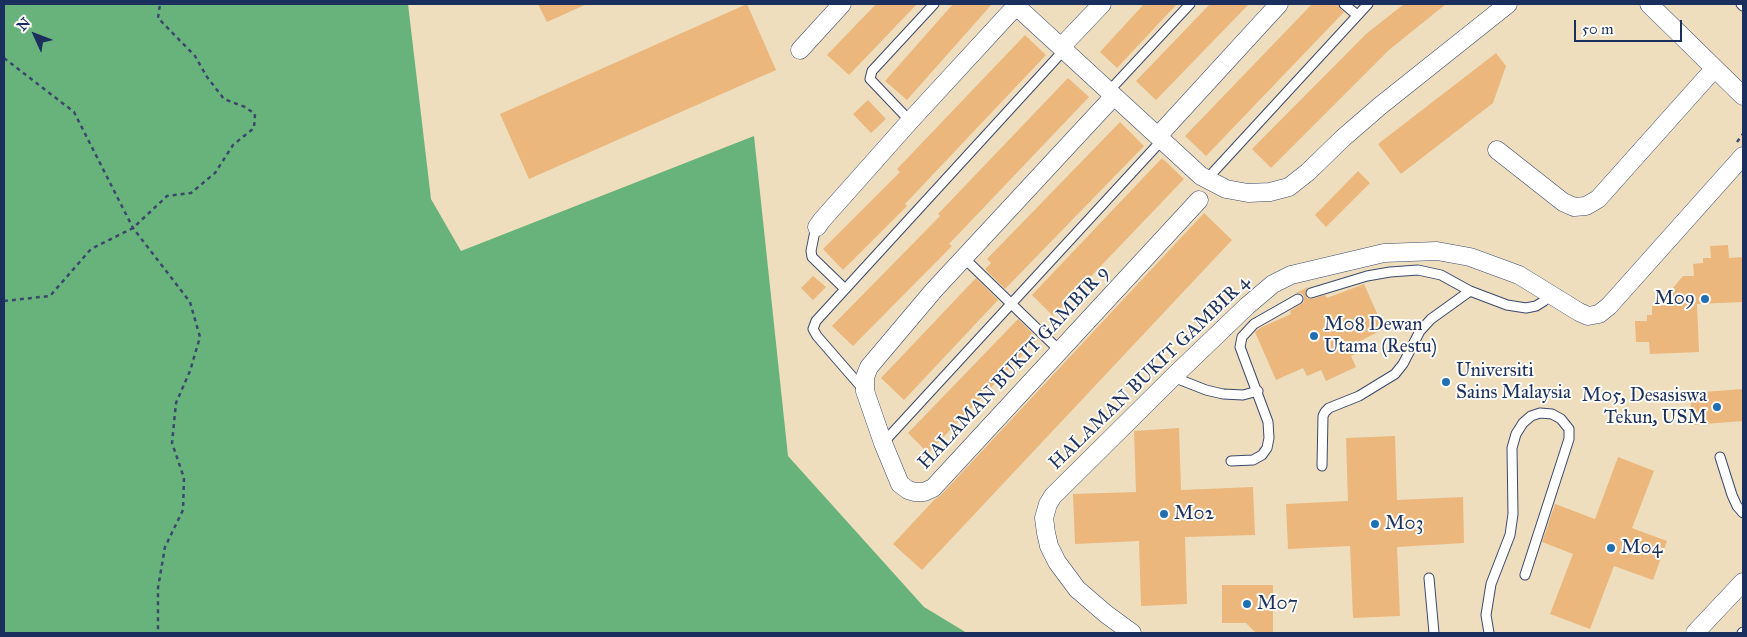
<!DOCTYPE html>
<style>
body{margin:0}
#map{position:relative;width:1747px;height:637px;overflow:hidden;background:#eedebd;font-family:"IM FELL Great Primer",serif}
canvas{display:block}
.frame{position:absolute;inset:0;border:5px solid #1b2f5e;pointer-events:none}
.north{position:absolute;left:10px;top:10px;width:50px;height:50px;-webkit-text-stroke:4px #fdfcf7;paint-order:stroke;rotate:313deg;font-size:14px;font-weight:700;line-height:20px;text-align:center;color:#1b2f5e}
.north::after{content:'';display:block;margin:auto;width:18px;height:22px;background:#1b2f5e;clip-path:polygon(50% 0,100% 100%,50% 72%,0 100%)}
.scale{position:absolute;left:1574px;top:20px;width:108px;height:22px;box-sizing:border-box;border:2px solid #1b2f5e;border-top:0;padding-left:6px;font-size:15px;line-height:18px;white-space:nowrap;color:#1b2f5e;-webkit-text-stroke:4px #fdfcf7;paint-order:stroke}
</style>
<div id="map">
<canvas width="1747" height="637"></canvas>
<div class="frame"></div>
<div class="north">N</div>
<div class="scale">50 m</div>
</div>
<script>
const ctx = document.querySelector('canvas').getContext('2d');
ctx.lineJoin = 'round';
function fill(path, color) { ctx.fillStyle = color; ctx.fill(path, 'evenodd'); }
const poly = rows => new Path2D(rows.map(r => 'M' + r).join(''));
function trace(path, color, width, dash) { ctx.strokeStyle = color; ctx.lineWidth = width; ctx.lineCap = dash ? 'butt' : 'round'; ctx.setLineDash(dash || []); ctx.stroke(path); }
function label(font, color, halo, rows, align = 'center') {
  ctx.font = font + ' "IM FELL Great Primer",serif'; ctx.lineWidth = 4; ctx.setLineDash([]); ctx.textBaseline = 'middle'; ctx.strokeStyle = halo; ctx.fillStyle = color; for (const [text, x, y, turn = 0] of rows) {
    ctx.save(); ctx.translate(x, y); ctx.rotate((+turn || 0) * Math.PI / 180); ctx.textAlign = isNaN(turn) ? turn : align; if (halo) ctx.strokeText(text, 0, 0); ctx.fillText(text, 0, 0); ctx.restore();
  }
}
const forest = poly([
 [4,4,408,4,431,199,461,251,754,136,788,456,924,607,967,633,4,633]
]);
const building = poly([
 [538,4,587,4,547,22],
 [747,4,776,70,529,179,500,114],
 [876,4,917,4,849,75,827,55],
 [953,4,992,4,907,100,885,81],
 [1144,4,1177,4,1117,68,1100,52],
 [1210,4,1249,4,1156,100,1136,81],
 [1312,4,1338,4,1340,8,1344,12,1206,156,1185,136],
 [1404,4,1446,4,1389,50,1271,168,1252,149,1366,34],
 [1025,35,1046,55,905,204,907,206,843,270,823,249,900,172,897,169],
 [1496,53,1506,66,1493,103,1401,174,1378,144],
 [1068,78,1089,97,949,244,952,246,853,346,832,326,940,216,938,214],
 [868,100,886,119,871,133,853,114],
 [1120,122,1144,146,1005,289,985,269,991,263,987,259],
 [1162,158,1184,179,1053,316,1032,295],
 [1358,171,1370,183,1326,227,1315,215],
 [1204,213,1232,240,922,570,893,544,935,499,941,495],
 [1728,245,1729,258,1743,257,1743,302,1697,304,1699,352,1650,354,1649,342,1636,342,1635,321,1647,321,1647,315,1652,315,1652,306,1667,305,1667,295,1683,276,1694,276,1693,264,1703,263,1703,258,1711,258,1710,246],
 [813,276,826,287,813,300,801,288],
 [976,278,998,300,904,400,881,378],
 [1364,284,1384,329,1360,341,1364,350,1351,356,1356,367,1326,381,1321,370,1307,376,1303,368,1276,380,1255,332,1262,327,1291,314,1290,311,1301,304,1304,302,1304,296,1301,293,1296,293,1308,287,1305,292,1307,298,1312,299,1325,295,1327,298],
 [1018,319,1038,339,928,453,908,433],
 [1743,389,1743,421,1692,425,1690,393],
 [1179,428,1181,490,1253,487,1255,535,1185,537,1187,604,1141,606,1139,541,1075,544,1073,494,1136,492,1134,431],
 [1395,436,1397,500,1463,497,1464,543,1397,547,1400,616,1353,618,1350,546,1288,549,1286,504,1348,501,1346,438],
 [1618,457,1654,471,1632,528,1667,541,1653,580,1614,566,1590,629,1550,614,1573,554,1542,542,1555,504,1595,519],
 [1222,585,1273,585,1273,633,1256,633,1246,623,1222,623]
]);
const path = poly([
 [4,58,74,112,133,228,190,302,200,337,190,371,176,403,172,443,184,478,183,510,165,547,158,588,158,633],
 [1737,142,1743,134],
 [4,301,50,296,91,249,133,228,167,196,191,193,215,173,233,145,254,128,255,114,245,107,224,99,207,77,195,56,158,18,160,4]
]);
const lane = poly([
 [1344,4,1357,15],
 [1741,4,1743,6],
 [1109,91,1190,4],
 [910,121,870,79,872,71,934,4],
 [1206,180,1368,4],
 [817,227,814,236,811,251,812,257,845,289],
 [964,258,1059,350],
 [1311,293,1367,276,1390,272,1418,270,1441,275,1470,291],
 [1173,377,1206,390,1223,394,1243,395,1258,391],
 [863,389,817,336,813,329,816,321,1064,50],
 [883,443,1162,140],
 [1720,457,1732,495,1737,506,1743,513],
 [1231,461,1253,460,1262,455,1267,448,1269,438,1268,422,1240,347,1242,337,1254,324,1298,299],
 [1322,466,1323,416,1325,412,1329,408,1359,396,1395,374,1403,364,1420,331,1431,319,1470,291,1507,305,1526,308,1536,306,1544,301,1550,294],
 [1429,578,1434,633],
 [1489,633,1486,615,1491,584,1510,535,1513,514,1512,448,1516,434,1523,423,1531,416,1540,413,1552,414,1561,419,1569,429,1569,439,1525,575],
 [1742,633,1743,632]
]);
const street = poly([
 [1014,4,1201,176,1226,189,1248,193,1270,192,1289,187,1308,172,1343,138,1380,106,1508,4],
 [1649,4,1743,96],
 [1061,47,1102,4],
 [800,50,842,4],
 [1114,96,934,290,869,367,865,377,865,391,883,443,900,484,908,490,915,492,924,492,933,488,1199,200],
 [1158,136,1279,4],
 [1497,150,1563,202,1574,207,1586,206,1598,199,1714,69],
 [817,227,822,220,910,121,1016,6],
 [1132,633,1106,614,1077,589,1057,562,1049,546,1046,533,1044,518,1048,504,1053,496,1173,377,1247,306,1273,284,1291,275,1384,253,1437,251,1470,257,1519,275,1579,312,1588,316,1599,314,1609,306,1743,156],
 [1695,633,1743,582]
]);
const markers = [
 [1705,299,5,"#1f6fb2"],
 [1314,336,5,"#1f6fb2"],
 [1446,382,5,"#1f6fb2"],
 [1717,407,5,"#1f6fb2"],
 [1164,514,5,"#1f6fb2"],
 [1375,524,5,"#1f6fb2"],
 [1611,548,5,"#1f6fb2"],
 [1247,604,5,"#1f6fb2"]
];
const poiNames = [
 ["M09",1695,299,"right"],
 ["M08 Dewan",1324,325],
 ["Utama (Restu)",1324,347],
 ["Universiti",1456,371],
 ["Sains Malaysia",1456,393],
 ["M05, Desasiswa",1707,396,"right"],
 ["Tekun, USM",1707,418,"right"],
 ["M02",1174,514],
 ["M03",1385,524],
 ["M04",1621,548],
 ["M07",1257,604]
];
const streetNames = [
 ["HALAMAN BUKIT GAMBIR 9",1014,368,-47],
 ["HALAMAN BUKIT GAMBIR 4",1150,373,-44]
];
fill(forest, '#68b37c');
fill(building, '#ebb77d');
trace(lane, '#3b496c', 11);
trace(street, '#3b496c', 19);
trace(path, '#3b496c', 2.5, [4, 4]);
trace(lane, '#fff', 9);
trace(street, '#fff', 18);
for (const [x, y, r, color] of markers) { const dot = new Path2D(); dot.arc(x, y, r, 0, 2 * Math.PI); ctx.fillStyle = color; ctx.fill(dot); trace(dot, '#fdfcf7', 2); }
label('19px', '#1b2f5e', '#fdfcf7', poiNames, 'left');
label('19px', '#1b2f5e', '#fdfcf7', streetNames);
</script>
